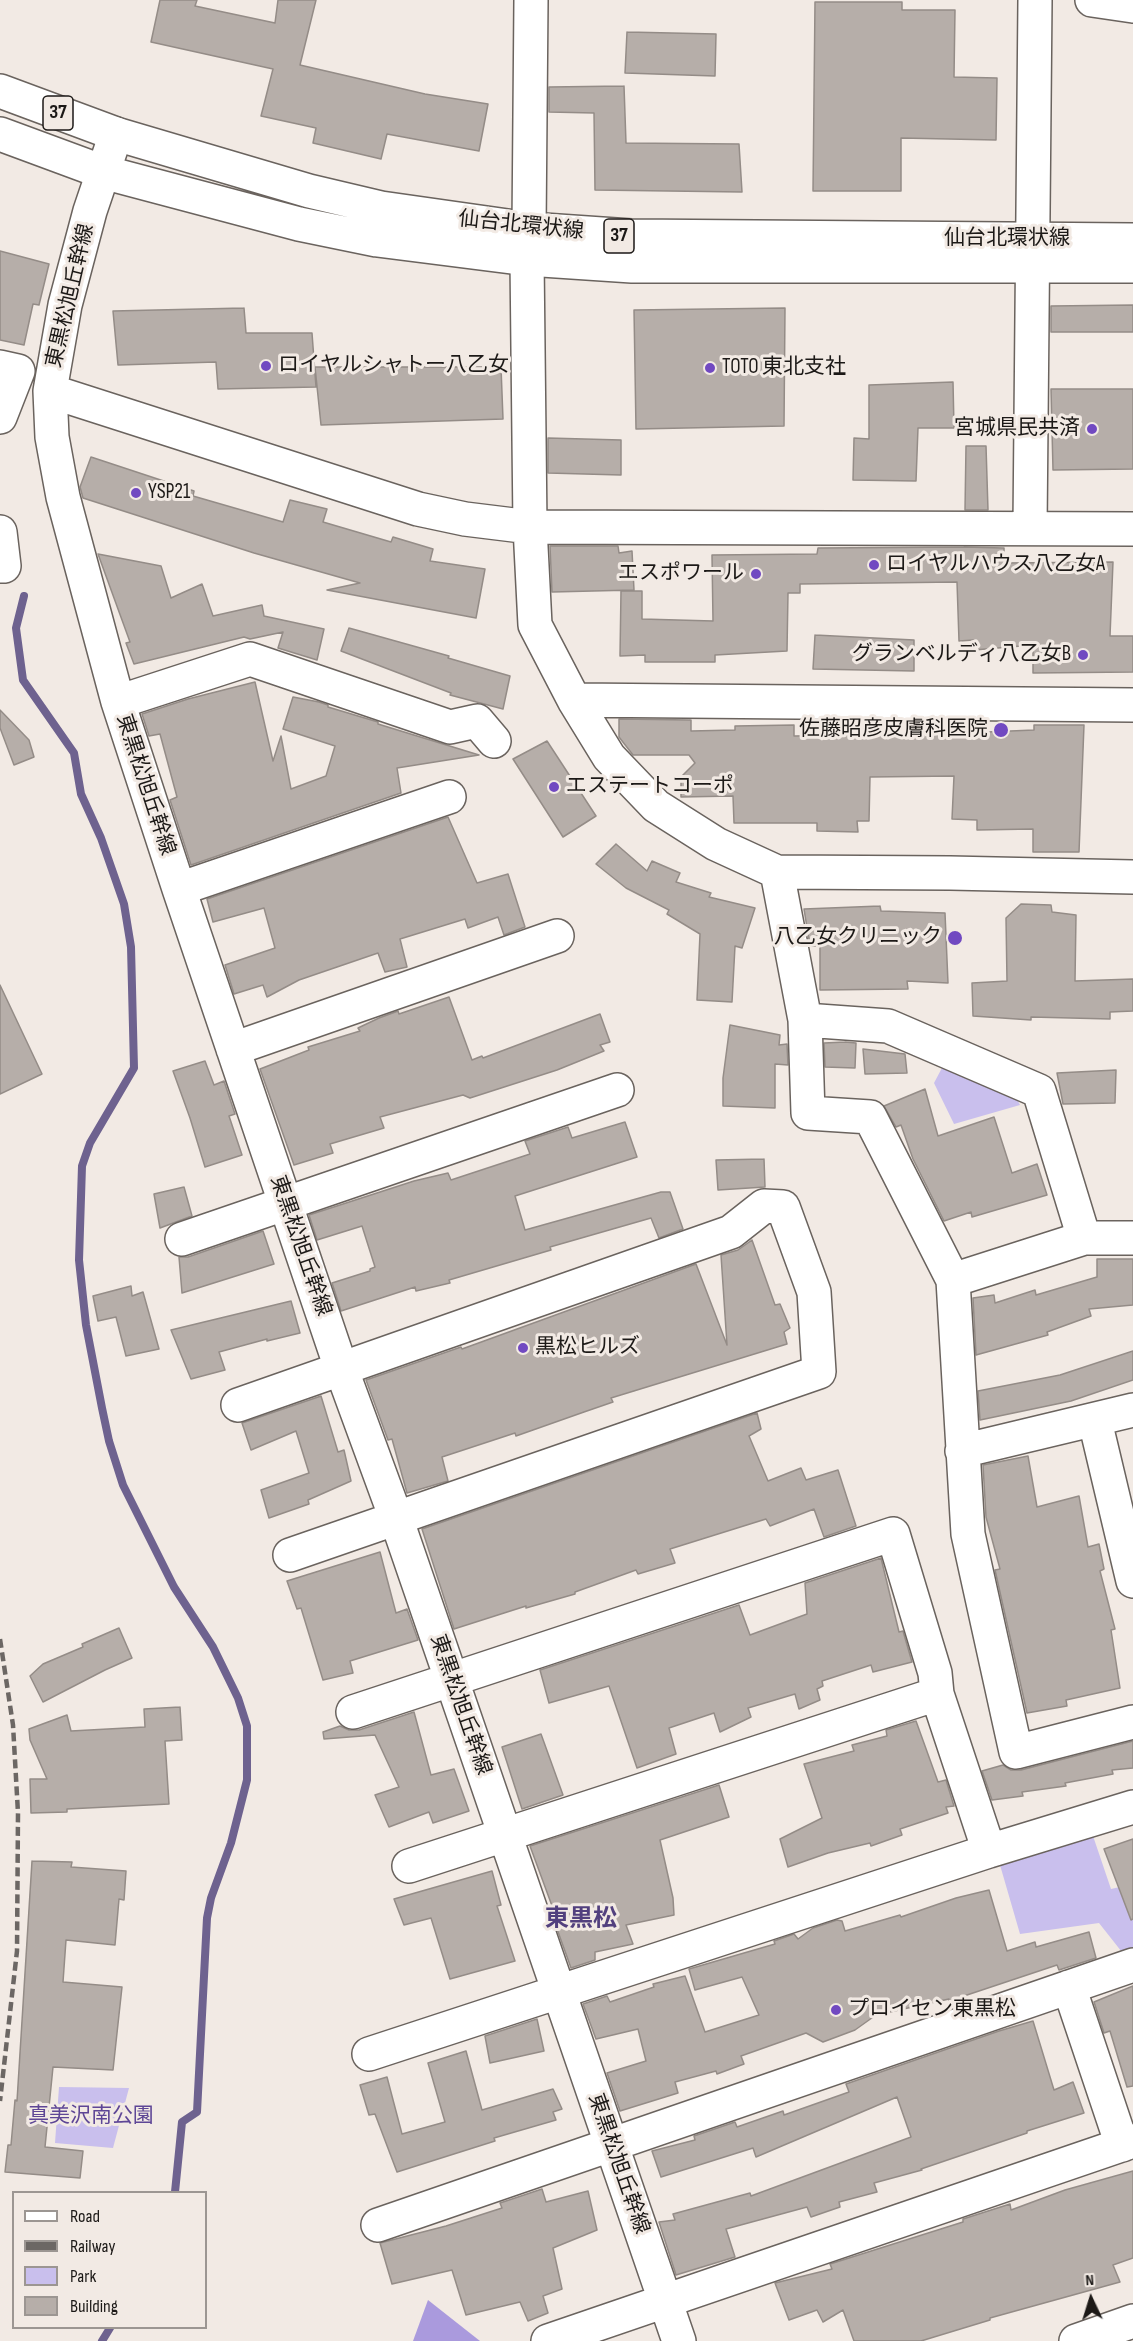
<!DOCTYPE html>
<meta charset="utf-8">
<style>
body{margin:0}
#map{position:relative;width:1133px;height:2341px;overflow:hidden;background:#f2eae4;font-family:"Sofia Sans Condensed",sans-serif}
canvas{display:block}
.legend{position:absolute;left:12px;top:2191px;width:195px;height:138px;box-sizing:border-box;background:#f2eae4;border:2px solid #9c9692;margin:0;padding:8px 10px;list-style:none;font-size:18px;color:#1c1917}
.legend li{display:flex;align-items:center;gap:12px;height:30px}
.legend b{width:30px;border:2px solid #9c9692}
.north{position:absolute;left:1061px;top:2269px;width:60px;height:60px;-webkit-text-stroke:4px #f2eae4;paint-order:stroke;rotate:356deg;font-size:16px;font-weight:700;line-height:24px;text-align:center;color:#1c1917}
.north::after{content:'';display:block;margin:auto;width:21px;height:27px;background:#1c1917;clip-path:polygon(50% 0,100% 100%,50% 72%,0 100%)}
</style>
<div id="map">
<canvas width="1133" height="2341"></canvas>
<ul class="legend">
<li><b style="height:8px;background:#fff"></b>Road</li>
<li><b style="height:8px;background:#6c6764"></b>Railway</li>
<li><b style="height:16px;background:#c9bfed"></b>Park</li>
<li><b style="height:16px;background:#b6aea9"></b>Building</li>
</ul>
<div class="north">N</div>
</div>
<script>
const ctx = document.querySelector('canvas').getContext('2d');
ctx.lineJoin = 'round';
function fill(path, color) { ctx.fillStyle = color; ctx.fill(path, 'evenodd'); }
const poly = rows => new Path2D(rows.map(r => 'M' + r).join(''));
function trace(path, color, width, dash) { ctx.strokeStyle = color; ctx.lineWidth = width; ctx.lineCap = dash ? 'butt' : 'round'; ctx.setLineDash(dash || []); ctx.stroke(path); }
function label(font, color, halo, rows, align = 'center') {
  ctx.font = font + ' "Sofia Sans Condensed","Noto Sans JP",sans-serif'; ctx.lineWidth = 6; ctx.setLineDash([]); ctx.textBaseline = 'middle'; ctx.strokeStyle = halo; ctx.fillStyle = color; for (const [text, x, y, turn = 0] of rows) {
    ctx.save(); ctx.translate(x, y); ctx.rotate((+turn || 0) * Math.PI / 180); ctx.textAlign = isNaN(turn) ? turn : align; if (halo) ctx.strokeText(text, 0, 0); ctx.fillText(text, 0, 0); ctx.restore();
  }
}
const green = poly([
 [943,1066,1015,1095,1020,1105,954,1124,934,1083],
 [1093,1836,1111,1889,1133,1884,1133,1959,1129,1961,1099,1923,1020,1934,1000,1865],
 [59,2087,129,2088,113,2148,55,2143]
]);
const forest = poly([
 [428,2300,480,2341,413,2341]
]);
const stream = poly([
 [24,596,16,628,23,680,74,753,81,794,101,838,124,904,131,947,134,1068,90,1143,82,1166,79,1260,86,1325,102,1408,109,1441,123,1485,174,1587,213,1647,238,1698,247,1726,247,1780,231,1843,211,1898,207,1918,197,2112,182,2122,175,2192],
 [102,2341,110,2328]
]);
const building = poly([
 [160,0,197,0,195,6,275,23,278,0,316,0,300,65,425,94,488,104,479,151,387,134,381,159,313,143,316,128,261,116,273,69,151,42,160,0],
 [815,2,902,2,902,10,955,10,954,77,997,78,996,140,901,138,901,191,813,191,815,2],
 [627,32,716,34,715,76,625,73,627,32],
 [624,86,626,143,739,144,742,192,595,190,594,113,549,112,549,87,624,86],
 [0,251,49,264,39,305,33,304,24,345,0,340,0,251],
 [1133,305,1133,332,1051,332,1051,306,1133,305],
 [244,308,246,333,312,333,316,387,218,389,216,362,118,365,113,311,244,308],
 [785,308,784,426,636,429,634,310,785,308],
 [315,367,501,367,503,419,321,425,315,367],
 [953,382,954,428,918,428,916,481,853,480,854,438,869,439,869,385,953,382],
 [1051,389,1133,389,1133,469,1053,470,1051,389],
 [548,438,621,440,621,475,548,473,548,438],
 [966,446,986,446,988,510,965,510,966,446],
 [91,457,194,491,193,496,283,522,290,500,327,509,323,522,391,542,393,537,433,549,430,561,485,569,476,618,327,590,360,583,254,553,83,498,80,487,91,457],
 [550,546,618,546,619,553,632,551,634,590,552,592,550,546],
 [964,547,1004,548,1004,563,1113,562,1110,636,1133,636,1133,672,1033,673,1033,645,974,650,974,640,959,641,957,582,800,584,800,593,788,593,787,651,715,655,715,662,645,662,645,655,620,656,621,591,642,591,642,619,713,621,712,555,817,554,818,548,964,547],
 [98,554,161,566,171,598,202,584,213,616,262,605,264,616,324,629,317,660,278,648,283,632,250,639,244,637,134,664,126,643,130,642,98,554],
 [349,628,449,656,448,658,510,676,503,709,450,695,451,693,341,651,349,628],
 [815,635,914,640,914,671,813,669,815,635],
 [255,682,273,761,281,736,291,789,326,776,335,746,283,729,293,697,319,702,328,705,328,707,378,722,378,724,479,755,397,768,401,793,191,865,170,800,177,797,160,734,149,736,142,714,188,699,255,682],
 [0,710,29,740,34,757,14,765,0,728,0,710],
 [619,719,691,720,691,731,735,730,735,726,794,725,794,736,940,734,1034,730,1034,725,1084,725,1079,852,1033,852,1033,829,977,830,977,820,952,819,954,776,870,777,869,821,857,821,858,832,817,831,817,823,734,823,733,796,681,797,681,777,695,763,689,755,633,755,619,737,619,719],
 [547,741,596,816,563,837,513,759,547,741],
 [448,817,477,883,508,874,525,927,504,935,498,917,468,928,465,919,400,939,407,967,385,972,378,953,299,980,267,997,263,985,234,994,225,965,275,948,264,908,213,922,207,899,448,817],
 [616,844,647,871,652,861,680,873,676,882,711,893,709,897,755,908,742,948,735,946,732,1002,697,1000,700,934,667,914,669,910,626,888,596,864,616,844],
 [1021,904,1051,905,1052,912,1076,915,1075,981,1133,979,1133,1011,1110,1012,1110,1019,1031,1017,1031,1020,973,1016,972,983,1007,981,1006,918,1021,904],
 [880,906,881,911,945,913,948,983,907,981,908,989,820,990,820,946,810,946,804,909,880,906],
 [0,985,42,1074,0,1094,0,985],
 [449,997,472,1060,482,1056,483,1058,600,1014,610,1042,600,1045,604,1051,557,1070,470,1098,463,1095,380,1117,384,1128,330,1144,333,1153,294,1165,260,1069,309,1050,308,1047,360,1031,358,1028,379,1018,398,1011,399,1014,449,997],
 [730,1025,780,1035,779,1045,787,1044,788,1065,775,1064,775,1108,723,1106,723,1078,730,1025],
 [845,1042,856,1043,855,1068,825,1067,824,1043,845,1042],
 [863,1049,905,1054,907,1073,865,1074,863,1049],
 [205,1061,214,1085,224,1081,235,1114,229,1116,242,1155,205,1167,190,1118,173,1071,205,1061],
 [1116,1070,1115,1103,1063,1104,1057,1073,1116,1070],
 [925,1089,938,1136,994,1117,1012,1173,1037,1164,1047,1195,972,1217,971,1212,944,1221,913,1159,901,1125,896,1127,884,1106,925,1089],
 [625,1122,637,1157,515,1196,525,1230,661,1192,670,1192,683,1229,659,1238,651,1218,550,1247,551,1250,449,1280,450,1283,416,1291,415,1287,341,1311,332,1283,370,1271,370,1269,375,1267,362,1226,317,1240,309,1215,414,1181,448,1173,451,1180,530,1154,525,1141,568,1127,572,1138,625,1122],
 [764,1159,765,1187,718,1190,716,1160,764,1159],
 [184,1187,192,1216,160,1228,154,1194,184,1187],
 [263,1231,274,1264,182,1293,179,1257,188,1257,263,1231],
 [752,1240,775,1305,780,1304,790,1328,784,1332,787,1344,611,1398,613,1402,584,1412,516,1436,515,1433,442,1457,448,1481,407,1493,392,1439,388,1440,366,1380,461,1347,462,1349,696,1264,727,1345,721,1255,738,1250,752,1240],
 [1097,1259,1133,1259,1133,1305,1089,1309,1091,1316,1047,1332,1048,1335,976,1355,973,1298,994,1295,995,1303,1035,1290,1036,1295,1097,1277,1097,1259],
 [131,1286,132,1296,143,1292,159,1349,126,1356,116,1317,98,1321,93,1296,131,1286],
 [291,1301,300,1333,267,1341,267,1339,219,1352,225,1370,191,1379,171,1330,291,1301],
 [1133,1351,1133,1380,1071,1401,980,1420,978,1391,1060,1375,1133,1351],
 [321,1396,338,1452,344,1450,351,1481,308,1500,309,1504,269,1518,261,1490,309,1473,296,1431,251,1450,242,1423,321,1396],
 [757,1413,761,1429,749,1436,768,1481,801,1468,806,1480,838,1470,856,1526,824,1537,814,1509,770,1526,766,1519,670,1549,675,1563,638,1574,636,1570,575,1592,575,1594,526,1608,526,1606,454,1629,422,1529,757,1413],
 [1028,1456,1037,1507,1079,1496,1088,1547,1099,1544,1104,1569,1100,1571,1115,1629,1111,1630,1120,1688,1066,1700,1067,1706,1027,1713,995,1570,1000,1569,986,1517,983,1465,1028,1456],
 [380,1552,396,1613,407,1609,418,1640,350,1661,353,1673,323,1680,301,1608,297,1609,287,1581,380,1552],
 [881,1558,899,1632,903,1631,912,1662,873,1672,871,1665,822,1681,823,1686,817,1689,820,1700,799,1709,795,1694,748,1708,751,1717,720,1732,714,1713,669,1728,676,1754,637,1768,609,1686,549,1703,540,1670,739,1605,750,1635,807,1614,805,1583,881,1558],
 [119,1628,132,1658,105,1670,43,1702,30,1676,43,1664,83,1647,82,1644,119,1628],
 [180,1707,182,1740,165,1741,169,1804,67,1809,67,1812,31,1813,30,1779,47,1779,30,1740,29,1729,67,1715,71,1731,145,1727,144,1709,180,1707],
 [414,1712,431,1775,454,1769,469,1811,433,1823,429,1812,389,1827,375,1795,399,1787,375,1735,324,1739,323,1732,340,1726,349,1730,359,1730,414,1712],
 [916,1721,938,1782,946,1780,954,1806,946,1807,948,1813,900,1829,902,1835,871,1846,870,1843,828,1853,788,1867,780,1839,822,1818,804,1764,854,1751,852,1745,887,1736,886,1730,916,1721],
 [541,1734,563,1795,522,1809,502,1747,541,1734],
 [1133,1741,1133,1768,1112,1770,1113,1774,1065,1783,1066,1786,1022,1792,1023,1796,992,1800,982,1771,1003,1765,1011,1770,1021,1770,1133,1741],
 [719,1785,729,1817,660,1840,673,1898,674,1915,626,1925,633,1944,595,1952,595,1960,571,1968,552,1915,555,1914,530,1846,719,1785],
 [1133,1839,1133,1919,1131,1920,1104,1849,1133,1839],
 [32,1861,72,1862,71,1867,126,1871,124,1900,119,1899,115,1945,66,1940,63,1982,122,1987,113,2070,53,2067,45,2147,83,2151,80,2178,5,2172,8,2145,11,2145,15,2100,17,2101,32,1861],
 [492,1871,501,1905,497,1906,515,1961,450,1979,431,1918,404,1925,394,1899,492,1871],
 [989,1890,1007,1951,1035,1942,1036,1947,1089,1932,1096,1958,1059,1970,1057,1965,949,2001,949,1999,876,2015,855,2030,823,2042,806,2033,741,2056,744,2064,717,2074,716,2071,675,2082,678,2093,620,2111,607,2073,646,2061,638,2029,596,2039,583,2004,607,1996,610,2002,654,1987,653,1984,685,1976,705,2032,759,2015,742,1977,695,1990,689,1969,775,1944,774,1941,794,1934,798,1939,813,1928,837,1920,842,1921,845,1931,900,1915,901,1917,956,1898,989,1890],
 [1133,1986,1133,2086,1127,2087,1110,2031,1104,2033,1094,2002,1133,1986],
 [537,2019,544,2051,490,2063,485,2036,537,2019],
 [1033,2021,1054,2090,1073,2082,1084,2113,1027,2131,1027,2133,921,2169,922,2170,874,2183,877,2192,839,2202,840,2207,811,2217,807,2207,726,2229,735,2257,676,2275,659,2222,675,2220,673,2214,750,2193,751,2196,911,2137,897,2097,756,2157,753,2148,661,2177,652,2151,695,2140,694,2136,735,2122,737,2127,783,2111,784,2115,849,2092,846,2084,999,2031,1033,2021],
 [466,2051,482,2110,553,2089,562,2109,553,2112,556,2120,494,2138,495,2141,397,2172,375,2114,369,2115,360,2085,387,2077,402,2134,445,2122,428,2063,466,2051],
 [1133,2171,1133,2258,1113,2265,1120,2282,990,2318,990,2320,921,2341,854,2341,843,2310,823,2322,817,2310,789,2320,775,2283,832,2269,830,2264,963,2222,963,2219,1010,2204,1011,2210,1065,2190,1133,2171],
 [542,2189,546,2202,588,2191,597,2230,553,2248,562,2289,543,2296,548,2313,528,2321,520,2302,466,2315,452,2270,392,2284,380,2243,446,2226,502,2208,500,2203,542,2189]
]);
const minor = poly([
 [1092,0,1133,6],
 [116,134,90,211,65,305,50,391,52,437,63,497,118,702,179,889,341,1368,396,1518,679,2341],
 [529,229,531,0],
 [527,259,530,527,535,625,574,700,609,757,656,806,716,844,777,872,950,873,1133,877],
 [0,367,18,371,0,417],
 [50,391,418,509,465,519,530,527,1133,529],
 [1030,527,1035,0],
 [0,532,4,566,0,566],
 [574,700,1133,705],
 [118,702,250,659,450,727,477,721,494,741],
 [777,872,805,1020,808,1113,870,1117,953,1280,968,1534,1016,1752,1133,1722],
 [179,889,449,797],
 [805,1020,888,1026,1039,1091,1084,1238],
 [233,1049,557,936],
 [182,1239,617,1090],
 [953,1280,1084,1238,1133,1238],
 [238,1405,731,1232,764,1206,783,1207,814,1292,819,1372,290,1555],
 [1095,1421,1133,1581],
 [962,1451,1133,1410],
 [353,1712,893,1534,935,1673,937,1694,989,1851,1133,1807],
 [409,1866,937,1694],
 [1069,1987,1122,2145],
 [369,2054,989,1851],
 [378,2225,1133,1965],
 [548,2341,1133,2141],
 [1076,2341,1133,2321]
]);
const major = poly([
 [0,91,116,134,309,191,381,208,529,229,631,236,1133,240],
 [0,134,103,172,299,224,377,240,527,259,632,266,1133,266]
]);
const rail = poly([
 [0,1639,13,1725,18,1813,17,1951,0,2101]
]);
const markers = [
 [266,366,6,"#7149c1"],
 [710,368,6,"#7149c1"],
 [1092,429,6,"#7149c1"],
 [136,493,6,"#7149c1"],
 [874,565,6,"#7149c1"],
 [756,574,6,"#7149c1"],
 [1083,655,6,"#7149c1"],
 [1001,730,8,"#7149c1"],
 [554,787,6,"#7149c1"],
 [955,938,8,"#7149c1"],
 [523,1348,6,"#7149c1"],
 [836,2010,6,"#7149c1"]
];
const shields = [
 [58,113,30],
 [619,236,30]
];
const shieldNames = [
 ["37",58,113],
 ["37",619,236]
];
const streetNames = [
 ["仙台北環状線",521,226,6],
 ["仙台北環状線",1007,239],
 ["東黒松旭丘幹線",71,296,-77],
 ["東黒松旭丘幹線",145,785,72],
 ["東黒松旭丘幹線",300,1246,71],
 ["東黒松旭丘幹線",460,1705,71],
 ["東黒松旭丘幹線",618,2164,71]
];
const poiNames = [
 ["ロイヤルシャトー八乙女",278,366],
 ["TOTO 東北支社",722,368],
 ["宮城県民共済",1080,429,"right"],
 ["YSP21",148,493],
 ["ロイヤルハウス八乙女A",886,565],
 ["エスポワール",744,574,"right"],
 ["グランベルディ八乙女B",1071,655,"right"],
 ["佐藤昭彦皮膚科医院",988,730,"right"],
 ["エステートコーポ",566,787],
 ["八乙女クリニック",942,938,"right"],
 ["黒松ヒルズ",535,1348],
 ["プロイセン東黒松",848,2010]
];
const parkNames = [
 ["真美沢南公園",91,2117]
];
const quarterNames = [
 ["東黒松",581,1920]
];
fill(green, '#c9bfed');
fill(forest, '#aa9add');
trace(stream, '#6e628f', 8);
fill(building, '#b6aea9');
trace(building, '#948c87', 1.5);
trace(minor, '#6a635e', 36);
trace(major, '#6a635e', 36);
trace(minor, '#fff', 33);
trace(major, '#fff', 33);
trace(rail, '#6c6764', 4.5, [9, 4.5]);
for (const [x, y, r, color] of markers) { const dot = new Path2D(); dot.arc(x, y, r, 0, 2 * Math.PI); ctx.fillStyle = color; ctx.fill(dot); trace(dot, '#f2eae4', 2); }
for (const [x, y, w] of shields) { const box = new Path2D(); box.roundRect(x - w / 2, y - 17, w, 34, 4.5); ctx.fillStyle = '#f2eae4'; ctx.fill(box); trace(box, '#1c1917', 1.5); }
label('bold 20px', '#1c1917', null, shieldNames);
label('21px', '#1c1917', '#f2eae4', streetNames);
label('21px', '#1c1917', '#f2eae4', poiNames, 'left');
label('21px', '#5e4696', '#f2eae4', parkNames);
label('bold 24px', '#52407e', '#f2eae4', quarterNames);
</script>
